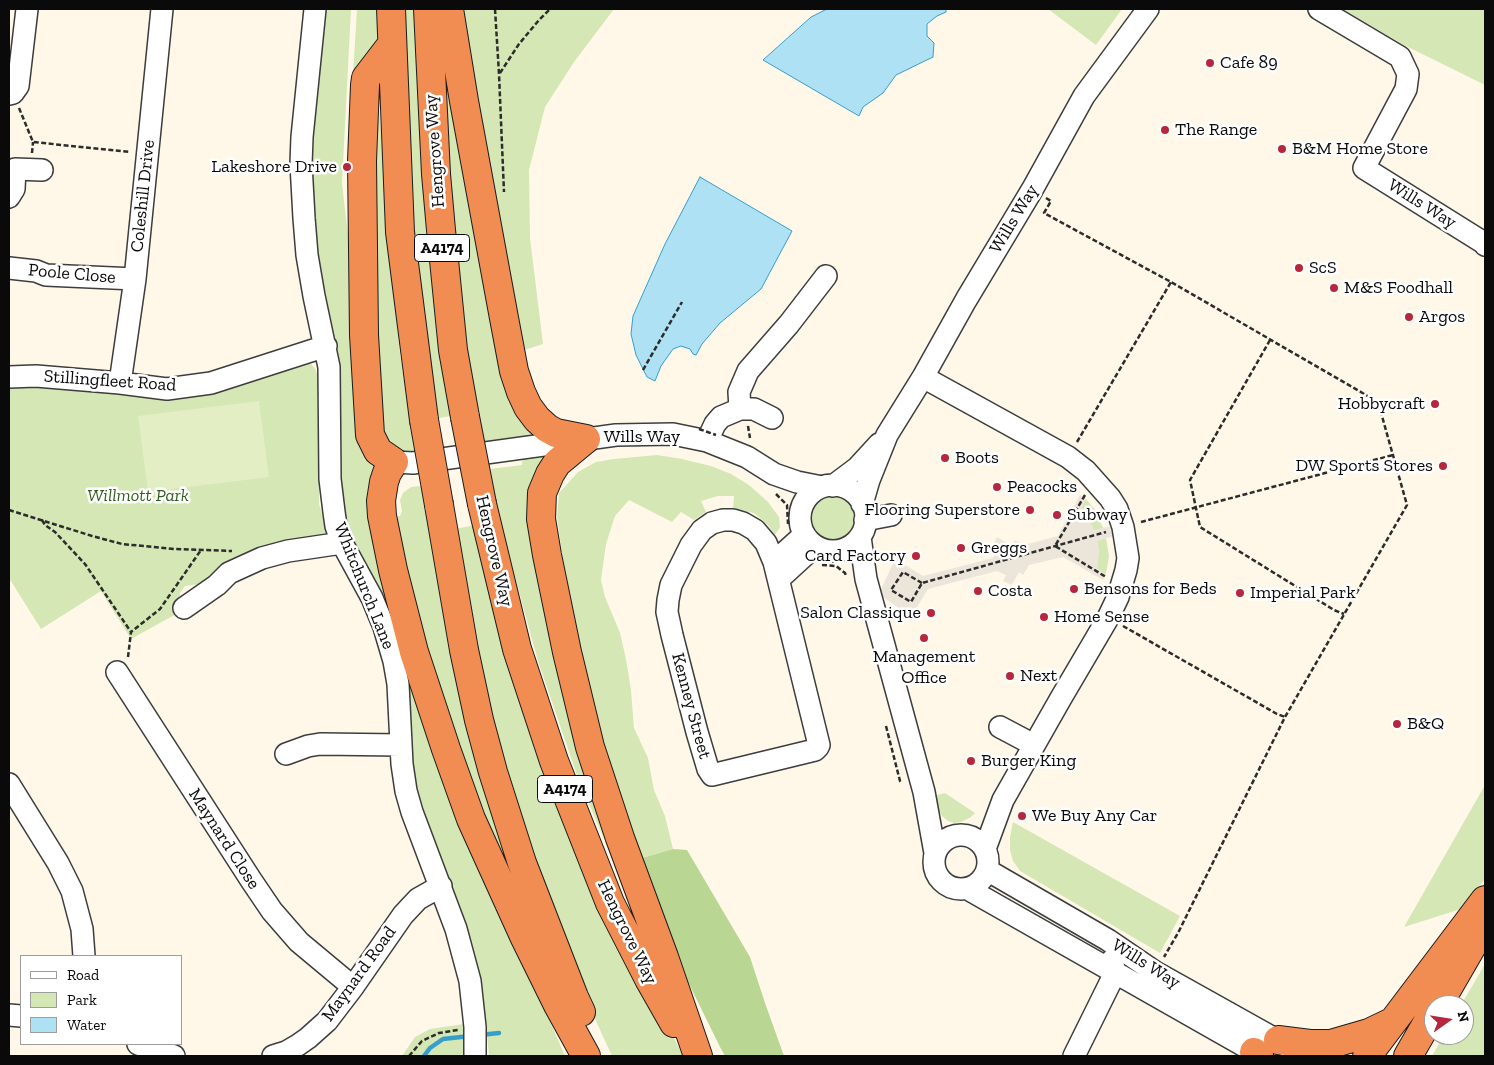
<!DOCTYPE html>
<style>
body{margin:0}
#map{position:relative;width:1494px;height:1065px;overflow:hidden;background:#fff8e8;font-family:"Zilla Slab",serif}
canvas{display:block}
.frame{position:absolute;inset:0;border:10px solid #0a0a0a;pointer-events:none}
.legend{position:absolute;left:20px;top:955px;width:162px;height:90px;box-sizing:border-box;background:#fff;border:1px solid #9d9d9d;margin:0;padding:6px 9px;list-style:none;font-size:15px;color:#0a0a0a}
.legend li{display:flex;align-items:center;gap:10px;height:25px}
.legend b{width:25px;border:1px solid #9d9d9d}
.north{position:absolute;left:1424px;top:995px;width:50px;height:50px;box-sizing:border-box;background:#fff;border:1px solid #9d9d9d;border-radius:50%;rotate:77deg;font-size:14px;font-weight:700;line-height:20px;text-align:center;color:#0a0a0a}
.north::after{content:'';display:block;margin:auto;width:18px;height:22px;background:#b6263c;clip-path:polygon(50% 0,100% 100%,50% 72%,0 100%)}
</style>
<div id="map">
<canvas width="1494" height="1065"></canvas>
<div class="frame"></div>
<ul class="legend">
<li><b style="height:6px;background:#fff"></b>Road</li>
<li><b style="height:14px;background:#d4e7b4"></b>Park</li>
<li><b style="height:14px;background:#aee1f4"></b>Water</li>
</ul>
<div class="north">N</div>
</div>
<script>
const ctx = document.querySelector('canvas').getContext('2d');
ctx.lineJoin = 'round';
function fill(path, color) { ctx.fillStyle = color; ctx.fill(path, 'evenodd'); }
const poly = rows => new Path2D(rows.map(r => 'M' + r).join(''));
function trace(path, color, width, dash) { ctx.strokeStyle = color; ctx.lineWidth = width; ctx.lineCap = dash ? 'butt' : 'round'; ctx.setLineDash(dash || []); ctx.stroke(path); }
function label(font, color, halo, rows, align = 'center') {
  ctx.font = font + ' "Zilla Slab",serif'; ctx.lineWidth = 5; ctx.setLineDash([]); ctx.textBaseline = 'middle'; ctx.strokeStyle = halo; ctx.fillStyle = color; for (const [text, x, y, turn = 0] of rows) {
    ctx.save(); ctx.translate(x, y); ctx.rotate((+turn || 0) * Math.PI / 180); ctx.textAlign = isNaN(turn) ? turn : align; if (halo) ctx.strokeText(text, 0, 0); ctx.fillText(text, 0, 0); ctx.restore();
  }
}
const green = poly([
 [322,9,351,9,342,183,351,262,360,447,380,470,371,514,531,977,565,1056,489,1056,487,1034,483,1031,422,822,407,744,353,556,338,491,340,377,338,358,334,339,324,312,307,212],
 [357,9,378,9,379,35,350,124],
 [399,9,420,9,456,415,434,419,406,188],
 [457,9,614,9,574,62,545,107,529,170,530,238,543,344,518,352],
 [1048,9,1122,9,1096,45],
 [1343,9,1485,9,1485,85,1404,45],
 [454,86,538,434,480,443,461,333,441,87],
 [379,107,388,231,400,355,415,454,394,454,377,428,375,110],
 [303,361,311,364,316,370,318,379,319,504,329,539,200,584,185,586,180,593,178,613,131,639,101,591,41,629,9,578,9,385,30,385,148,394],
 [558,447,540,471,647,940,578,778,538,661,501,526,490,469,522,465,523,452],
 [657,455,682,459,711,466,731,474,749,485,768,502,779,517,780,527,775,535,767,524,754,513,733,508,734,496,718,496,701,501,706,512,694,520,681,512,672,522,629,500,615,516,606,544,601,580,605,597,620,633,626,659,631,690,634,728,648,758,654,790,665,816,673,849,632,861,575,644,557,517,559,493,578,472,596,462,614,459],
 [421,486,456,676,519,891,490,836,421,639,391,518,400,516,402,511,400,500,403,493,411,487],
 '811 520a23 23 0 1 1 46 0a23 23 0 1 1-46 0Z',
 [1086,499,1096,511,1103,528,1094,531,1090,521,1081,508],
 [479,524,608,908,683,1056,612,1056,561,945,501,767,451,530],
 [1106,538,1109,556,1106,574,1097,569,1099,550,1097,541],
 [1485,785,1485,879,1461,909,1404,927],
 [945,793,975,813,971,817,961,822,954,823,948,821,942,816,938,809,934,796],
 [1013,822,1180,916,1160,953,1020,871,1013,861,1010,850,1010,837],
 [1485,964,1485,1056,1432,1056,1444,1035,1464,1035,1464,1005,1461,1005],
 [464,1024,465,1056,402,1056,415,1037,430,1029]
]);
const forest = poly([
 [673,849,687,850,750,957,765,1003,784,1056,725,1056,720,1047,663,931,632,861]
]);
const pitch = poly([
 [259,401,269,477,148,492,138,416]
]);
const plaza = poly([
 [1080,495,1086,499,1081,509,1090,521,1094,530,1112,526,1114,536,1097,541,1099,550,1097,569,1106,574,1103,580,1063,557,1029,565,1023,575,1019,572,1012,585,1003,581,1006,575,997,571,928,589,911,617,879,594,895,559,923,576,993,558,998,548,993,545,997,537,1012,546,1015,540,1024,545,1058,536]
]);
const water = poly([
 [827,9,946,9,946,12,937,16,927,24,927,36,934,43,933,57,896,75,883,93,863,107,859,116,763,60,811,17,827,9],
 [700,177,792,231,761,289,720,323,702,344,696,355,693,354,690,349,681,346,673,349,661,366,655,381,647,377,636,355,631,334,633,316,665,244,700,177]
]);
const stream = poly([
 [480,1035,499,1033],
 [424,1056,430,1048,443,1039,470,1036]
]);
const path = poly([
 [495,9,499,74,504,192],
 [500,73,519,44,539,20,550,9],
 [19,108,33,142,130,152],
 [32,153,33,142],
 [1046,198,1051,201,1044,213,1171,282,1378,402,1407,505,1285,717,1178,933,1164,957],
 [1270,340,1190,480,1200,527,1334,610,1344,614],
 [643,370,682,302],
 [748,426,750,438],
 [1077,442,1171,282],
 [776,494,787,505,788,524],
 [1085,495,1055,546,1106,577],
 [9,510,92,536,122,544,175,549,232,551],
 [42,520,45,525,55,532,85,564,131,632],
 [1141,522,1393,455],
 [822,565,836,566,845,573,846,576],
 [922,583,903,572,891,590,911,602,922,583,1106,532],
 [1123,626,1277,714,1285,717],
 [128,657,131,632,160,609,201,550],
 [886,726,900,781,902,783],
 [409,1056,422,1041,439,1033,458,1030]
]);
const minor = poly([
 [315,9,302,137,301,164,304,218,307,255,314,296,329,367,330,479,334,512,336,526,342,543,372,598,384,627,394,661,398,684,402,764,406,791,412,812,456,929,470,981,475,1027,475,1056],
 [1319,9,1400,57,1408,74,1406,89,1364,168,1484,243,1485,245],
 [9,94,13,93,18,86,27,9],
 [9,197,14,189,15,169,42,170],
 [9,268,36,271,46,275,135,279],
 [9,377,36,376,120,383,167,389,211,383,326,346],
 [923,377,1068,457,1086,471,1110,498,1117,509,1123,527,1128,558,1126,570,1118,597,1108,618,1061,698,1003,800,985,849],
 [120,383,135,279,162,9],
 [740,409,739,392,748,371,789,324,826,276],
 [707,441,715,424,721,417,740,409,754,409,772,418],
 [394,462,413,463,616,435,673,434,707,441,747,457,774,474,797,482,822,487],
 '800 518a33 33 0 1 1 66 0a33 33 0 1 1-66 0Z',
 [833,486,857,468,879,444],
 [862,504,869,480,887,435,923,377,966,300,1032,190,1084,96,1148,9],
 [723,520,733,520,743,523,755,530,766,543,774,562,819,745,818,747,815,750,712,775,708,769,697,732,672,635,667,612,668,600,671,585,691,545,702,530,712,523,723,520],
 [865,520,891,515],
 [860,537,866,579,924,792,935,853],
 [774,562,804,535],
 [779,579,815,546],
 [184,608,217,585,229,573,262,558,288,551,342,543],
 [117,672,251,880,272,911,299,942,353,987],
 [1000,727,1034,745],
 [286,754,308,746,320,744,401,745],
 [9,784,58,863,72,891,82,929,84,956],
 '934 862a27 27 0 1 1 54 0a27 27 0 1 1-54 0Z',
 [987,870,1108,940,1155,972,1291,1048],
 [968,889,1262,1056],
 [9,1015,21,1016],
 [138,1044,174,1056],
 [273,1056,286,1052,298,1045,308,1038,327,1021,353,987,403,915,418,899,441,886],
 [1074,1056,1115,973,1112,960]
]);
const highway = poly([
 [391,9,400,232,424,420],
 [428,9,436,174,441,230,453,350,465,417],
 [449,9,464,101,504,318,514,371,521,392,528,407,537,419,547,428,556,433,586,439],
 [392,44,366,78,365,85,362,161,364,335,370,435,378,451,394,462,387,473,384,482,381,501,382,516,393,570,414,652,446,749,471,819,524,936,558,1005,586,1056],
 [586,439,557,463,550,474,542,493,541,519,547,555,567,652,590,747,620,838,664,957,698,1056],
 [482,504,517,649,554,761,610,903,649,979,674,1023],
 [439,505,464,650,479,720,493,772,522,863,574,997,581,1012],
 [1438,1005,1483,927],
 [1278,1040,1310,1044,1331,1044,1369,1033,1392,1022],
 [1254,1052,1259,1056],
 [1367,1056,1485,900],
 [1408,1056,1434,1011]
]);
const pathBridge = poly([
 [699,429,716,435]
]);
const highwayBridge = poly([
 [465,417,482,504],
 [424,420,439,505]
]);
const markers = [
 [1210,63,5,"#b6263c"],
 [1165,130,5,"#b6263c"],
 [1282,149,5,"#b6263c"],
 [347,167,5,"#b6263c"],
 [1299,268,5,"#b6263c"],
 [1334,288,5,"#b6263c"],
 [1409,317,5,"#b6263c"],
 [1435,404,5,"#b6263c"],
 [945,458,5,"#b6263c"],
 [1443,466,5,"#b6263c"],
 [997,487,5,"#b6263c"],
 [1030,510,5,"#b6263c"],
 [1057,515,5,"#b6263c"],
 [961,548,5,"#b6263c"],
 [916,556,5,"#b6263c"],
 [1074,589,5,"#b6263c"],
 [978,591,5,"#b6263c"],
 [1240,593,5,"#b6263c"],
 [931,613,5,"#b6263c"],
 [1044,617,5,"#b6263c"],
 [924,638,5,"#b6263c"],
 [1010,676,5,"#b6263c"],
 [1397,724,5,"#b6263c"],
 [971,761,5,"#b6263c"],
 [1022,816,5,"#b6263c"]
];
const shields = [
 [442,248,55],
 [565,789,55]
];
const shieldNames = [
 ["A4174",442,248],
 ["A4174",565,789]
];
const poiNames = [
 ["Cafe 89",1220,63],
 ["The Range",1175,130],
 ["B&M Home Store",1292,149],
 ["Lakeshore Drive",337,167,"right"],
 ["ScS",1309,268],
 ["M&S Foodhall",1344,288],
 ["Argos",1419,317],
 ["Hobbycraft",1425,404,"right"],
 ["Boots",955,458],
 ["DW Sports Stores",1433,466,"right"],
 ["Peacocks",1007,487],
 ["Flooring Superstore",1020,510,"right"],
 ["Subway",1067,515],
 ["Greggs",971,548],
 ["Card Factory",906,556,"right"],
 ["Bensons for Beds",1084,589],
 ["Costa",988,591],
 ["Imperial Park",1250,593],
 ["Salon Classique",921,613,"right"],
 ["Home Sense",1054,617],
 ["Management",924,657,"center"],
 ["Office",924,678,"center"],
 ["Next",1020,676],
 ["B&Q",1407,724],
 ["Burger King",981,761],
 ["We Buy Any Car",1032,816]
];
const streetNames = [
 ["Hengrove Way",435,151,-94],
 ["Coleshill Drive",143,196,-84],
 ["Wills Way",1422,204,32],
 ["Wills Way",1014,219,-59],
 ["Poole Close",72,274,5],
 ["Stillingfleet Road",110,381,4],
 ["Wills Way",642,437],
 ["Hengrove Way",494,551,77],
 ["Whitchurch Lane",364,586,68],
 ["Kenney Street",691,706,75],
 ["Maynard Close",224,839,57],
 ["Hengrove Way",627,932,64],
 ["Wills Way",1146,964,32],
 ["Maynard Road",359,974,-54]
];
const parkNames = [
 ["Willmott Park",138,496]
];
fill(green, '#d4e7b4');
fill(forest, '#b9d793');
fill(pitch, '#e4eec5');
fill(plaza, '#ece5d9');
fill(water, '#aee1f4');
trace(water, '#379eca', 1);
trace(stream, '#379eca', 4.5);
trace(minor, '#3d3d3d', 24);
trace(highway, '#1b1b1b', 30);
trace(path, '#2c2c2c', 2.5, [5, 2.5]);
trace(minor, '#fff', 21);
trace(highway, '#f18c53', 28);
trace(highwayBridge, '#1b1b1b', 30, []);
trace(pathBridge, '#2c2c2c', 2.5, [5, 2.5]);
trace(highwayBridge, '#f18c53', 28);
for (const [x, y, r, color] of markers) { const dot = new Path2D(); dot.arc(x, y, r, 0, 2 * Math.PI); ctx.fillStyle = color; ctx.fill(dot); trace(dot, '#fff', 2); }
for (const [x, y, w] of shields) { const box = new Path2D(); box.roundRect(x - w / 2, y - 13.5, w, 27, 4); ctx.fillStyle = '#fff'; ctx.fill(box); trace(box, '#0a0a0a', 1); }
label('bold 16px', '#0a0a0a', null, shieldNames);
label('18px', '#0a0a0a', '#fff', poiNames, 'left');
label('18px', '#0a0a0a', '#fff', streetNames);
label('italic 18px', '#32601d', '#fff', parkNames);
</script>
